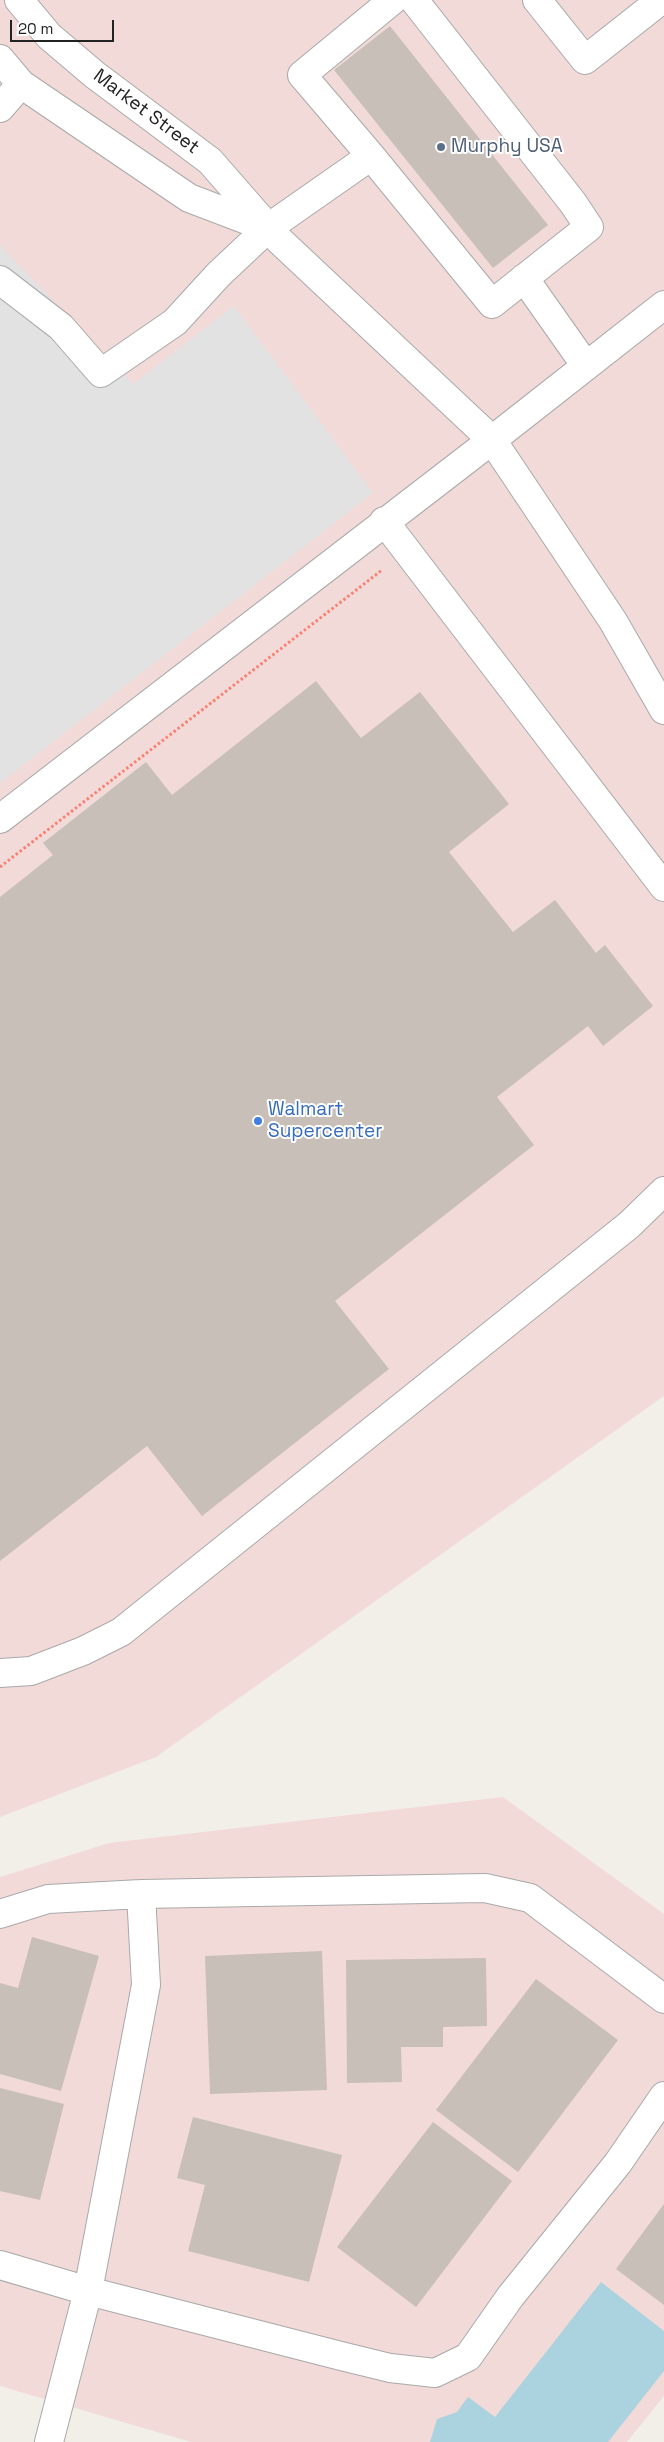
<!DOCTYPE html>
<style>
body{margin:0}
#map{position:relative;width:664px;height:2442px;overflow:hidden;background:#f2efe9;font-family:"Space Grotesk",sans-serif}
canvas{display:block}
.scale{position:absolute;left:10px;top:20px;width:104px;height:22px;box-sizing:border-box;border:2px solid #222;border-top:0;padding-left:6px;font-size:15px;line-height:18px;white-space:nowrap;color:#222;-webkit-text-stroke:4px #fff;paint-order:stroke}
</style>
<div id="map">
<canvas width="664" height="2442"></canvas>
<div class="scale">20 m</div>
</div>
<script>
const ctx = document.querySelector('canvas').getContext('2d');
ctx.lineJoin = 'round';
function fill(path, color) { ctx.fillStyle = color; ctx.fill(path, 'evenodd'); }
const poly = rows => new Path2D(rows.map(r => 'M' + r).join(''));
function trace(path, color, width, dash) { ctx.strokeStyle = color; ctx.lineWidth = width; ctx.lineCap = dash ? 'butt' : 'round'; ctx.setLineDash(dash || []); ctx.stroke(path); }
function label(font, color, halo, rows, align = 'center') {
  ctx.font = font + ' "Space Grotesk",sans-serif'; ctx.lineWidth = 4; ctx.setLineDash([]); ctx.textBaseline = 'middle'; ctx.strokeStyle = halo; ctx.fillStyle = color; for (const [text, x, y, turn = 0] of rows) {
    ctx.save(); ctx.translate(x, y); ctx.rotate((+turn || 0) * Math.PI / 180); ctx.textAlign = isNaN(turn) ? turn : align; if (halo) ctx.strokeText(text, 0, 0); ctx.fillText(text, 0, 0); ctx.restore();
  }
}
const commercial = poly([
 [0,0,664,0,664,1396,156,1757,0,1817],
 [503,1797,664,1914,664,2396,627,2442,191,2442,0,2386,0,1877,109,1843]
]);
const parking = poly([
 [0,245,133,384,234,306,373,493,0,783]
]);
const water = poly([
 [601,2282,664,2331,664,2371,608,2442,430,2442,437,2419,457,2412,468,2397,495,2417]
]);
const building = poly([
 [390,26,548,225,493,268,334,70],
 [316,681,361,738,420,692,509,804,449,852,513,932,555,900,596,953,605,945,653,1006,603,1046,588,1026,497,1097,534,1145,335,1301,389,1369,202,1516,147,1446,0,1561,0,897,53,855,43,843,146,762,172,795],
 [32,1937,99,1956,61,2091,0,2074,0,1983,18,1988],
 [322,1951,327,2090,210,2094,205,1956],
 [486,1958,487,2026,443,2027,443,2047,401,2047,402,2082,347,2083,346,1960],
 [536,1979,618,2040,518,2172,436,2110],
 [0,2088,64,2104,40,2200,0,2191],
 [193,2117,342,2155,309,2282,188,2251,205,2185,177,2178],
 [433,2122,512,2181,416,2307,337,2247],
 [664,2204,664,2305,616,2269]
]);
const path = poly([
 [0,867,382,570]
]);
const minor = poly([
 [19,0,49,36,95,75,210,161,279,240,492,440,613,621,664,710],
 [393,0,302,75,371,156,492,304,589,227,573,203,414,0],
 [537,0,585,60,661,0],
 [0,59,21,84,189,198,265,227],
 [0,108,21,84],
 [524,278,586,366],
 [0,280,61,327,101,373,175,322,219,274,268,228,371,156],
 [384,521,664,887],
 [0,819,492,440,664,305],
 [0,1673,31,1671,83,1651,121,1632,629,1225,664,1191],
 [0,1914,48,1899,141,1894,485,1888,530,1898,664,1999],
 [0,2265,88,2291,341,2356,390,2368,435,2373,468,2357,510,2297,618,2163,664,2096],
 [49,2442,88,2291,146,1985,141,1894]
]);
const markers = [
 [441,147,5,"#5c6f8a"],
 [258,1121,5,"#3f7fe0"]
];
const streetNames = [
 ["Market Street",146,112,37]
];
const serviceNames = [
 ["Murphy USA",451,147]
];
const shopNames = [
 ["Walmart",268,1110],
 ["Supercenter",268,1132]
];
fill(commercial, '#f2dad9');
fill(parking, '#e2e2e2');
fill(water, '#aad3df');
fill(building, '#c7bfb8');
trace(minor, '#a9a9a9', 30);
trace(path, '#fa8072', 3, [2.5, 2.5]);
trace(minor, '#fff', 28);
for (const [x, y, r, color] of markers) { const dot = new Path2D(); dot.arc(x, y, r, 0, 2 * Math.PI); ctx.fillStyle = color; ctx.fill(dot); trace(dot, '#fff', 2); }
label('19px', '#222', '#fff', streetNames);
label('19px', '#4e5e75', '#fff', serviceNames, 'left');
label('19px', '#366cbe', '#fff', shopNames, 'left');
</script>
